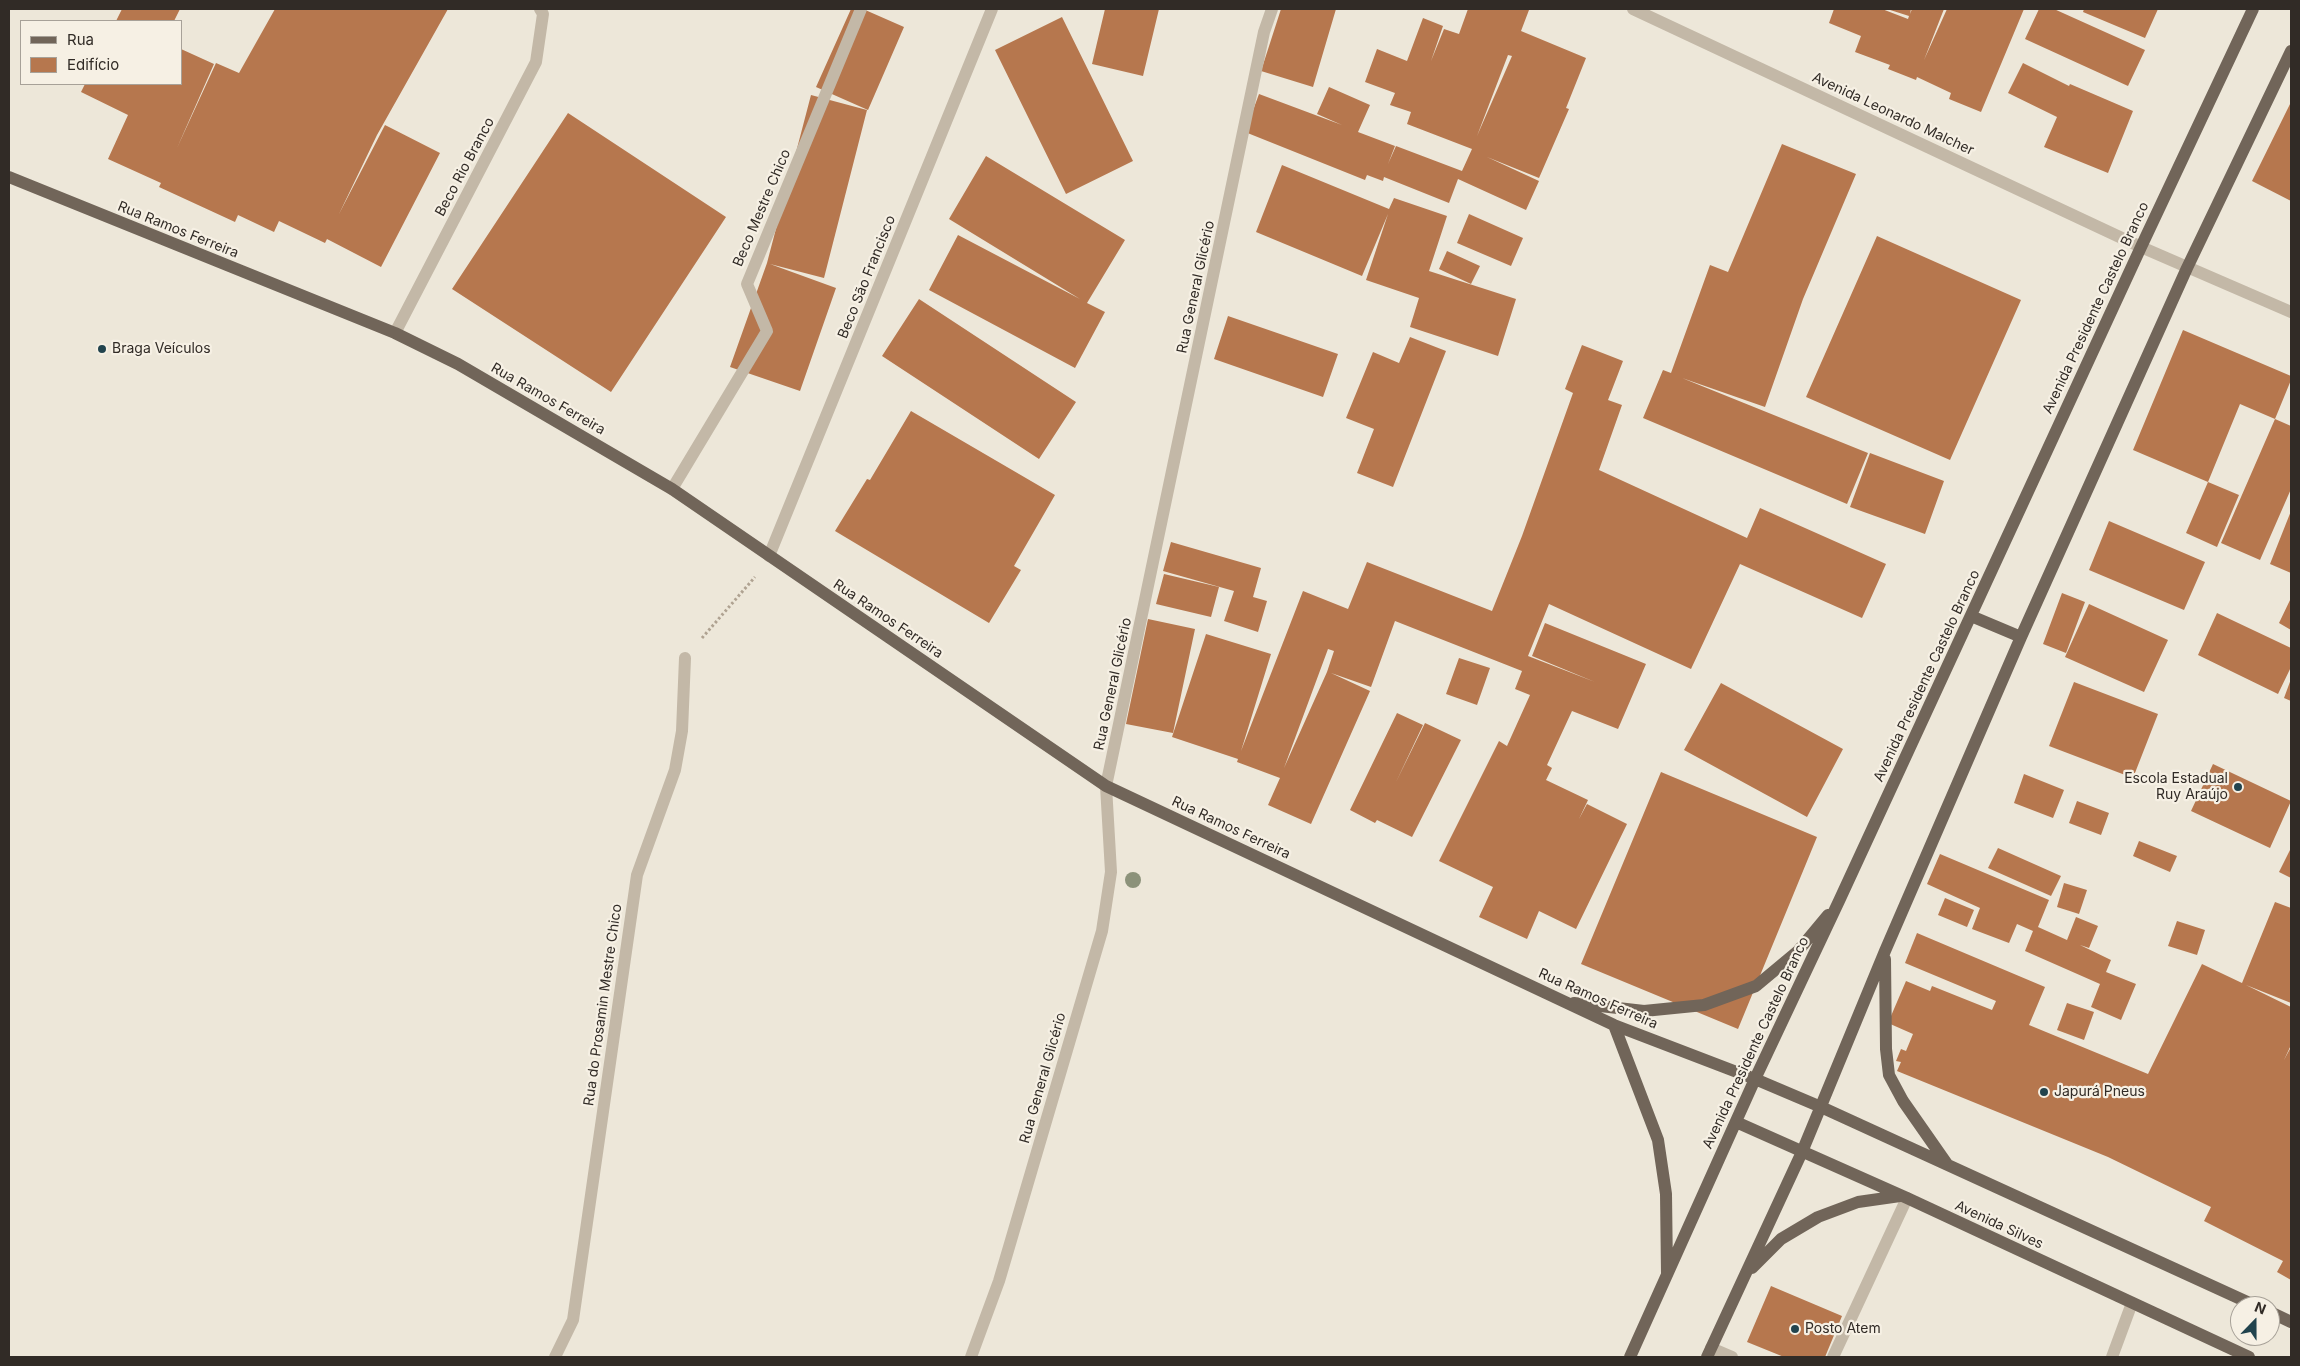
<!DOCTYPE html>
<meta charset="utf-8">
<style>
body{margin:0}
#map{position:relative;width:2300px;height:1366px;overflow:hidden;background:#ede7d9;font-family:Inter,sans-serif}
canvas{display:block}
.frame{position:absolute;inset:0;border:10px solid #312b26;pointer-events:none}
.legend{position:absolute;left:20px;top:20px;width:162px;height:65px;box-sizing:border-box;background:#f6f0e4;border:1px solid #a7a198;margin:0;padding:6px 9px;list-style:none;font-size:15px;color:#312b26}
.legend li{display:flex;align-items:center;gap:10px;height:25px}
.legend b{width:25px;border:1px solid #a7a198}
.north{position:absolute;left:2230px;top:1296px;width:50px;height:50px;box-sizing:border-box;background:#f6f0e4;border:1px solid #a7a198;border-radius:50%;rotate:22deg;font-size:14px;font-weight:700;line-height:20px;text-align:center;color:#312b26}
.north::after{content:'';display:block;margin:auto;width:18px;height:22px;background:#21434d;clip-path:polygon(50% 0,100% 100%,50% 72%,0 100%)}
</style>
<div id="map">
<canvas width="2300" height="1366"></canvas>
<div class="frame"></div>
<ul class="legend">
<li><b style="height:6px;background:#716559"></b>Rua</li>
<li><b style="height:14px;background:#b6774e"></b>Edifício</li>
</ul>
<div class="north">N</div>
</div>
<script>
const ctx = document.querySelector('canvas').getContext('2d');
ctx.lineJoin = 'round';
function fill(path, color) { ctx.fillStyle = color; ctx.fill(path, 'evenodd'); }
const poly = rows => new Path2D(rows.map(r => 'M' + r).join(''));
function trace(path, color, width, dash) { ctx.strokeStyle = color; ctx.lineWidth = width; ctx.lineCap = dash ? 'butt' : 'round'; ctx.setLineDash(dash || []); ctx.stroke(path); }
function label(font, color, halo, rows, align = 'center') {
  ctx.font = font + ' Inter,sans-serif'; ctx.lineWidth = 4.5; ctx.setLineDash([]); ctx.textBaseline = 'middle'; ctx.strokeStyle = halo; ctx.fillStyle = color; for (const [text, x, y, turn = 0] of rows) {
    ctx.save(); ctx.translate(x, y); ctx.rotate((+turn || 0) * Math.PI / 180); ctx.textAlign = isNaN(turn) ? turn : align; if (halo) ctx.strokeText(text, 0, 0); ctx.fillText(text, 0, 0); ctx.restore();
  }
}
const building = poly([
 [122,9,180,9,174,21,116,21],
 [275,9,448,9,377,135,339,214,385,125,440,153,381,267,327,239,325,243,279,221,274,232,238,215,235,222,159,187,161,183,108,159,128,115,81,92,85,84,181,84,181,49,214,64,177,148,216,63,239,73],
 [851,9,863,9,904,27,868,110,816,87],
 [1105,9,1159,9,1143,76,1092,64],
 [1281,9,1336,9,1313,87,1261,71],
 [1468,9,1529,10,1521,31,1586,58,1566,108,1569,109,1539,178,1487,157,1539,181,1526,210,1458,179,1449,203,1384,177,1383,181,1367,175,1365,180,1245,132,1259,94,1342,125,1317,114,1329,87,1370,105,1358,132,1395,146,1388,164,1396,146,1462,171,1472,149,1407,124,1411,112,1390,105,1395,93,1365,82,1377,49,1407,61,1423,18,1443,26,1431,61,1444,29,1459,34],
 [1508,55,1512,56,1477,136],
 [1834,9,1882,9,1908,19,1909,16,1887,9,1911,9,1910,14,1912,9,1944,9,1924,60,1947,9,2024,9,1981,112,1949,99,1951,93,1917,77,1916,80,1888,69,1890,65,1855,52,1861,36,1829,23],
 [2039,9,2054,9,2145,50,2128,86,2025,39],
 [2084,9,2158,9,2145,38,2083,12],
 [1062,17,1133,161,1066,194,995,50],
 [2023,63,2069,86,2070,84,2133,111,2108,173,2044,147,2057,117,2008,93],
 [811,95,867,110,824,278,770,264,836,288,800,391,730,367,767,263],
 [2291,102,2291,201,2252,181],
 [568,113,726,217,611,392,452,289],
 [1782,144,1856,174,1803,299,1765,407,1682,378,1868,453,1847,504,1643,418,1663,370,1671,373,1710,265,1728,272],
 [986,156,1125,240,1087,303,1105,312,1075,368,929,290,958,235,1080,299,949,219],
 [1282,165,1389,209,1394,198,1447,216,1429,271,1516,299,1498,356,1410,327,1419,298,1366,280,1388,214,1362,276,1256,232],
 [1469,214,1523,238,1511,266,1457,243],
 [1877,236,2021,300,1950,460,1806,397],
 [1447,251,1480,266,1471,284,1439,269],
 [919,299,1076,402,1039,459,882,356],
 [1228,316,1338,354,1323,397,1214,359],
 [2183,330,2291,376,2291,380,2275,419,2291,426,2291,489,2260,560,2221,543,2275,419,2240,404,2208,482,2239,495,2217,547,2186,533,2208,482,2133,450],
 [1410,337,1446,351,1393,487,1357,473,1374,429,1346,418,1373,352,1399,363],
 [1582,345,1623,361,1608,400,1622,405,1599,470,1747,538,1760,508,1886,564,1862,618,1740,564,1691,669,1549,604,1528,656,1595,682,1532,656,1545,623,1646,664,1618,729,1572,711,1547,765,1552,768,1546,780,1588,800,1579,819,1587,804,1627,824,1576,929,1539,911,1527,939,1479,917,1493,887,1439,861,1499,741,1507,746,1530,695,1515,689,1522,671,1395,621,1371,687,1331,673,1370,691,1311,824,1268,805,1280,778,1237,762,1238,759,1172,737,1206,634,1271,654,1241,751,1303,591,1348,609,1367,562,1492,611,1522,536,1573,393,1565,389],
 [1328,649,1334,651,1327,672,1284,768],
 [911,411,1055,495,1014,566,1021,570,989,623,835,531,867,479,870,480],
 [1870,453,1944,481,1925,534,1850,507],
 [2291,511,2291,573,2270,564],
 [2109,521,2205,562,2184,610,2089,570],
 [1171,542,1261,568,1253,597,1267,601,1258,632,1224,621,1234,591,1163,571],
 [1164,574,1219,587,1211,617,1156,604],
 [2062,593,2085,602,2066,653,2043,644],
 [2291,598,2291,630,2279,623],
 [2089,604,2168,640,2144,692,2065,657],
 [2217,613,2291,648,2291,667,2278,694,2198,655],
 [1148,619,1195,629,1173,733,1126,724],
 [1459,658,1490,668,1477,705,1446,694],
 [2291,679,2291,701,2284,698],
 [2074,682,2158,714,2133,778,2049,746],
 [1721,683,1843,749,1807,817,1684,750],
 [1397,713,1423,725,1396,782,1425,723,1461,740,1412,837,1377,820,1375,823,1350,810],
 [2213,764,2291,801,2270,848,2191,811],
 [1661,772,1817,837,1738,1029,1581,964],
 [2024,774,2064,790,2053,818,2014,803],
 [2077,801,2109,813,2101,835,2069,823],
 [2139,841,2177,856,2170,872,2133,856],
 [1998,848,2061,876,2051,896,1988,868],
 [2291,848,2291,878,2279,872],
 [1940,854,2049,900,2038,927,2067,940,2076,917,2098,926,2089,948,2080,945,2111,960,2106,972,2136,984,2121,1020,2091,1007,2100,984,2025,951,2033,931,2017,924,2009,943,1972,929,1980,908,1927,884],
 [2064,883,2087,890,2079,914,2057,907],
 [1945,898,1974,910,1967,927,1938,915],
 [2275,902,2291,908,2291,1003,2246,985,2291,1007,2291,1045,2284,1060,2291,1047,2291,1280,2277,1272,2283,1261,2204,1221,2211,1207,2108,1157,1897,1071,1901,1062,1896,1061,1901,1049,1906,1051,1913,1034,1888,1023,1906,981,1930,991,1932,986,1992,1010,1996,1001,1905,963,1917,933,2045,987,2029,1025,2148,1074,2202,964,2242,983],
 [2177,921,2205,930,2197,955,2168,946],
 [2067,1003,2094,1012,2084,1040,2057,1030],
 [1771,1286,1842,1316,1825,1357,1784,1357,1747,1342]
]);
const path = poly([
 [702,638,755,577]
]);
const minor = poly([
 [1633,9,2141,247,2291,312],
 [395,333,536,62,543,14,540,9],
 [672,489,767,331,747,284,861,9],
 [769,556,992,9],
 [1711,1348,1732,1357],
 [555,1357,573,1320,637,875,675,770,682,731,685,658],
 [971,1357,999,1281,1102,931,1111,872,1106,786,1264,32,1272,9],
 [1833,1357,1907,1198],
 [2112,1357,2132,1303]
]);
const major = poly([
 [9,177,395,333,458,364,672,489,1106,786,1614,1025,1755,1079,1821,1107,2256,1306],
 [1971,616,2021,637],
 [1885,959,1886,1049,1889,1075,1903,1101,1947,1164],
 [1574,1003,1644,1011,1704,1005,1756,986,1798,951,1828,915],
 [1614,1025,1658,1140,1666,1194,1667,1273],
 [1736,1122,1907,1198,2249,1357],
 [1752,1268,1781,1239,1818,1217,1858,1202,1900,1196],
 [2270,1312,2291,1322],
 [1630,1357,1755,1079,1839,901,2141,247,2253,9],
 [1707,1357,1802,1152,1885,951,2021,637,2187,268,2291,51]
]);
const trees = [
 [1133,880]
];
const markers = [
 [102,349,5,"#21434d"],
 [2238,787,5,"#21434d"],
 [2044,1092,5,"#21434d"],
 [1795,1329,5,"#21434d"]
];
const streetNames = [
 ["Avenida Leonardo Malcher",1893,114,25],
 ["Beco Rio Branco",465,167,-62],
 ["Beco Mestre Chico",762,208,-67],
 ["Rua Ramos Ferreira",178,230,22],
 ["Beco São Francisco",867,277,-68],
 ["Rua General Glicério",1196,287,-78],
 ["Avenida Presidente Castelo Branco",2096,308,-65],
 ["Rua Ramos Ferreira",548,399,30],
 ["Rua Ramos Ferreira",888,619,34],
 ["Avenida Presidente Castelo Branco",1927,676,-65],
 ["Rua General Glicério",1113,684,-78],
 ["Rua Ramos Ferreira",1231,828,25],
 ["Rua Ramos Ferreira",1598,999,24],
 ["Rua do Prosamin Mestre Chico",603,1005,-82],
 ["Avenida Presidente Castelo Branco",1756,1043,-65],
 ["Rua General Glicério",1043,1078,-74],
 ["Avenida Silves",1999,1225,25]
];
const poiNames = [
 ["Braga Veículos",112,349],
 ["Escola Estadual",2228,779,"right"],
 ["Ruy Araújo",2228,795,"right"],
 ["Japurá Pneus",2054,1092],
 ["Posto Atem",1805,1329]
];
fill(building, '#b6774e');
trace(path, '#afa291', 3, [2.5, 2.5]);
trace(minor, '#c3b8a7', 12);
trace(major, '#716559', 12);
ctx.fillStyle = '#8c927a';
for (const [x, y] of trees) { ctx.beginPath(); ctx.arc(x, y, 8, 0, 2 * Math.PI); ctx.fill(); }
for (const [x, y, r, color] of markers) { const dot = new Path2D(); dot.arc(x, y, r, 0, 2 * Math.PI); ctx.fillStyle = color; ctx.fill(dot); trace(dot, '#f6f0e4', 2); }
label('14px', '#312b26', '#f6f0e4', streetNames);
label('14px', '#312b26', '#f6f0e4', poiNames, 'left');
</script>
